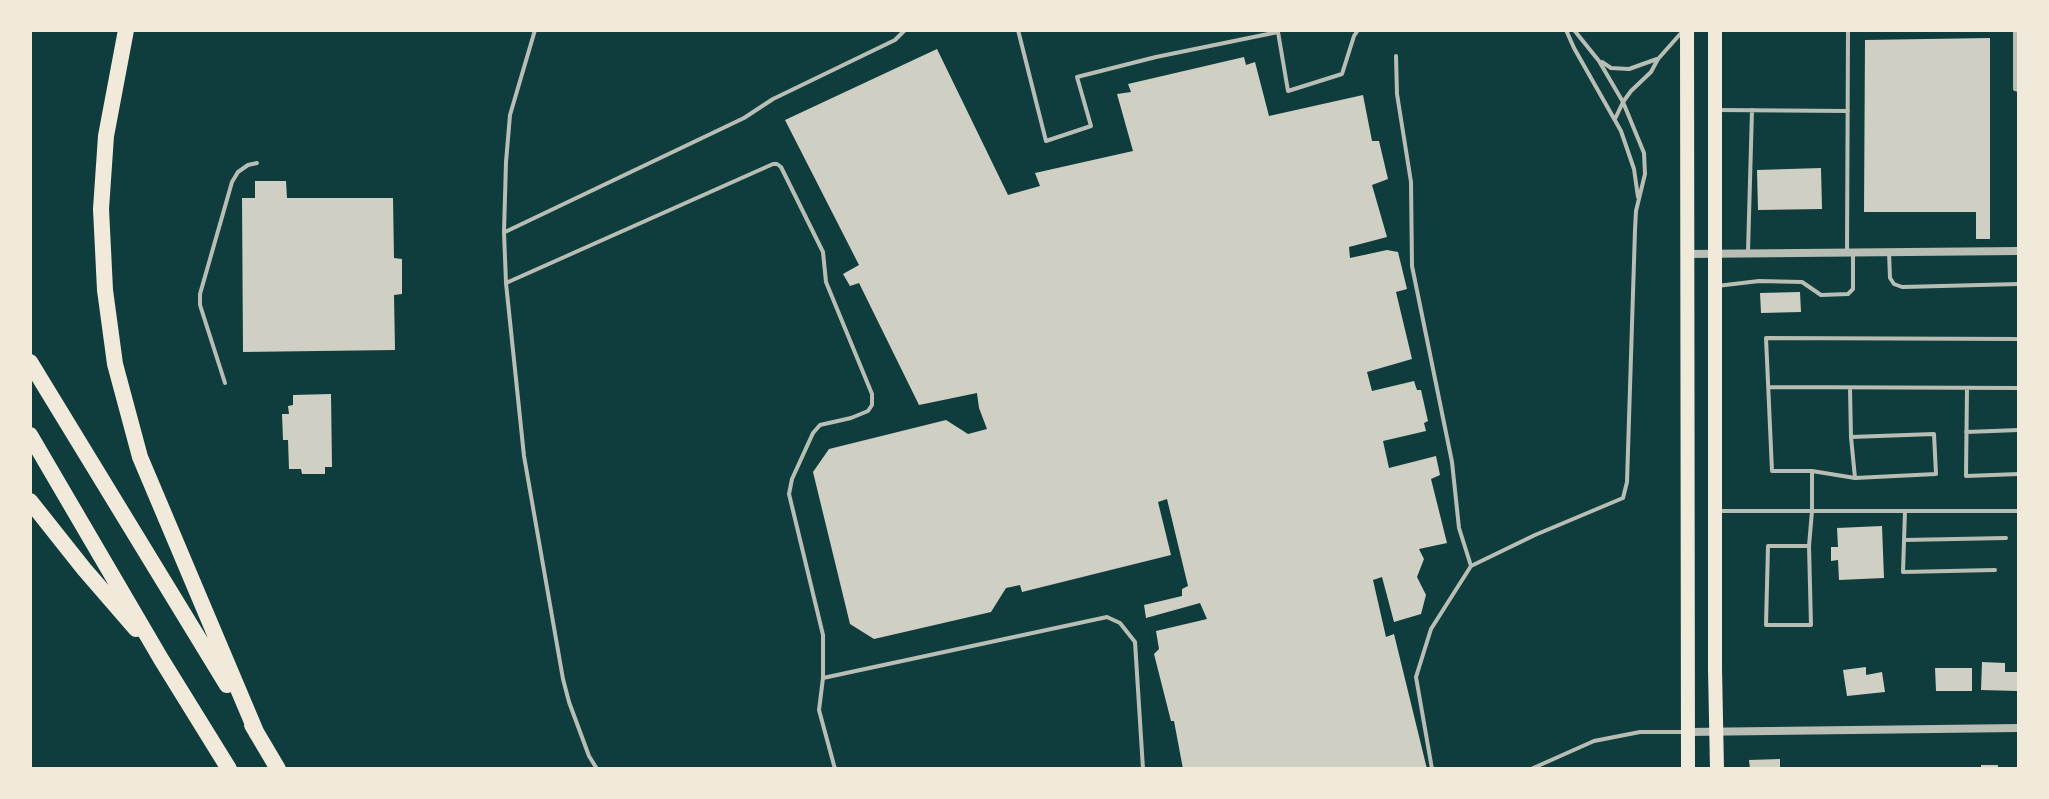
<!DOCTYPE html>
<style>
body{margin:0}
#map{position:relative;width:2049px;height:799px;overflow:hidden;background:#0f3d3e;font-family:"Open Sans",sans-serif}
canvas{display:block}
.frame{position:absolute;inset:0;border:32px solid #f1e9da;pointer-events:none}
</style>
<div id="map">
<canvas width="2049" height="799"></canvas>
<div class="frame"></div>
</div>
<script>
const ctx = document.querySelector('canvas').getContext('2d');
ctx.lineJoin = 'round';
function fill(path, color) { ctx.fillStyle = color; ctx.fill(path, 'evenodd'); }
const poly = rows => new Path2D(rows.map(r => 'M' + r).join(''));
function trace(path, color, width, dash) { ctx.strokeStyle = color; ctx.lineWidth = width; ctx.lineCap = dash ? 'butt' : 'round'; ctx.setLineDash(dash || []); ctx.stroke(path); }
const building = poly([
 [1990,38,1990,239,1976,239,1976,212,1864,212,1865,40],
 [937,49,1008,195,1040,186,1035,173,1133,151,1117,94,1131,92,1128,84,1244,57,1246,65,1255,62,1269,116,1363,95,1372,141,1379,141,1388,179,1372,185,1387,237,1349,247,1350,258,1387,250,1398,252,1407,289,1396,292,1412,359,1367,372,1372,391,1414,381,1417,390,1421,390,1428,421,1424,423,1426,431,1383,441,1389,468,1436,456,1440,475,1431,479,1447,543,1419,549,1424,559,1417,577,1426,595,1421,614,1394,622,1382,577,1373,580,1386,637,1394,634,1427,769,1183,769,1174,721,1171,721,1154,654,1159,649,1156,631,1207,619,1200,603,1146,618,1144,605,1182,596,1182,589,1188,586,1167,499,1158,502,1171,555,1022,592,1020,585,1006,588,991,612,874,639,850,624,813,472,829,449,946,420,968,434,987,429,979,408,977,393,919,405,859,283,850,286,843,274,859,265,785,120],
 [1821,168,1822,209,1758,210,1757,170],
 [255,181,286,181,287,198,393,198,394,258,402,259,402,294,394,295,395,350,243,352,242,198,255,198],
 [1800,292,1801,312,1761,313,1760,293],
 [331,394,332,467,325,467,325,474,302,474,301,469,289,469,288,440,283,440,282,414,289,414,288,406,293,405,293,395],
 [1882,526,1884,578,1839,580,1838,560,1831,561,1831,547,1838,547,1837,528],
 [1982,662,2005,663,2005,672,2019,672,2018,691,1981,690],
 [1866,667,1866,675,1882,672,1885,692,1847,696,1843,670],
 [1935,668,1972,668,1972,691,1936,691],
 [1780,759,1780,769,1750,769,1749,760],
 [1981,765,1998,765,1998,769,1981,769]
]);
const service = poly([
 [535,30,510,115,506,162,504,232,506,283,524,456,563,679,569,702,589,756,597,769],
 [1018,30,1046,141,1091,126,1077,77,1156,57,1278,32,1288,91,1342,74,1354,36,1358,30],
 [1566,30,1574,48,1621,131,1634,169,1638,197],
 [2015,30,2015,89,2019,90],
 [1396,56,1397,94,1411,182,1412,266,1452,462,1459,528,1471,566],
 [1602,62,1611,68,1629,69,1657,59],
 [1717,110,1848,111],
 [1615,119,1623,102,1631,91,1651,72,1658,59,1682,32],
 [505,232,744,118,773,99,895,40,905,30],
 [1748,252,1752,110],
 [1847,252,1848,30],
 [1889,252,1890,278,1894,284,1902,287,2019,284],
 [506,283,773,164,777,164,781,167,823,252,826,282,872,394,872,405,868,411,851,418,820,425,813,433,792,479,789,494,823,635,823,678,819,710,835,769],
 [1717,286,1759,281,1802,282,1821,295,1848,294,1853,289,1853,253],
 [225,383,200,305,200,294,232,182,238,172,248,165,257,163],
 [1769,387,2019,388],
 [1967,388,1966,476,2019,474],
 [1850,389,1851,437,1855,478],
 [1966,432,2019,430],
 [1812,471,1855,478,1936,474,1934,434,1851,437],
 [1718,511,2019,511],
 [1905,511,1903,572,1995,570],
 [1904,540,2006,538],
 [1809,546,1768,546,1766,625,1811,625,1809,546,1812,511,1812,471,1772,471,1766,338,2019,339],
 [823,678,1107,617,1120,623,1135,642,1143,769],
 [1432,769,1416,677,1431,629,1471,566,1535,535,1623,498,1627,482,1635,230,1636,211,1645,174,1644,153,1623,102,1599,61,1574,30],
 [1531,769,1594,741,1640,732,1686,732]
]);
const minor = poly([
 [1688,254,2019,251],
 [1688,732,2019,728]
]);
const primary = poly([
 [1687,30,1688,769],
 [1715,30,1715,669,1717,769]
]);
const motorway = poly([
 [126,30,106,136,101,209,105,290,115,364,140,457,257,734],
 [30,362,227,685],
 [30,435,161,659,229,769],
 [30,501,84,569,136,629],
 [252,725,278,769]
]);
fill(building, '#cfcfc3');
trace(service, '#b8beb3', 4);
trace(minor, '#b8beb3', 8);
trace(primary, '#f1e9da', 14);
trace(motorway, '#f1e9da', 16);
</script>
